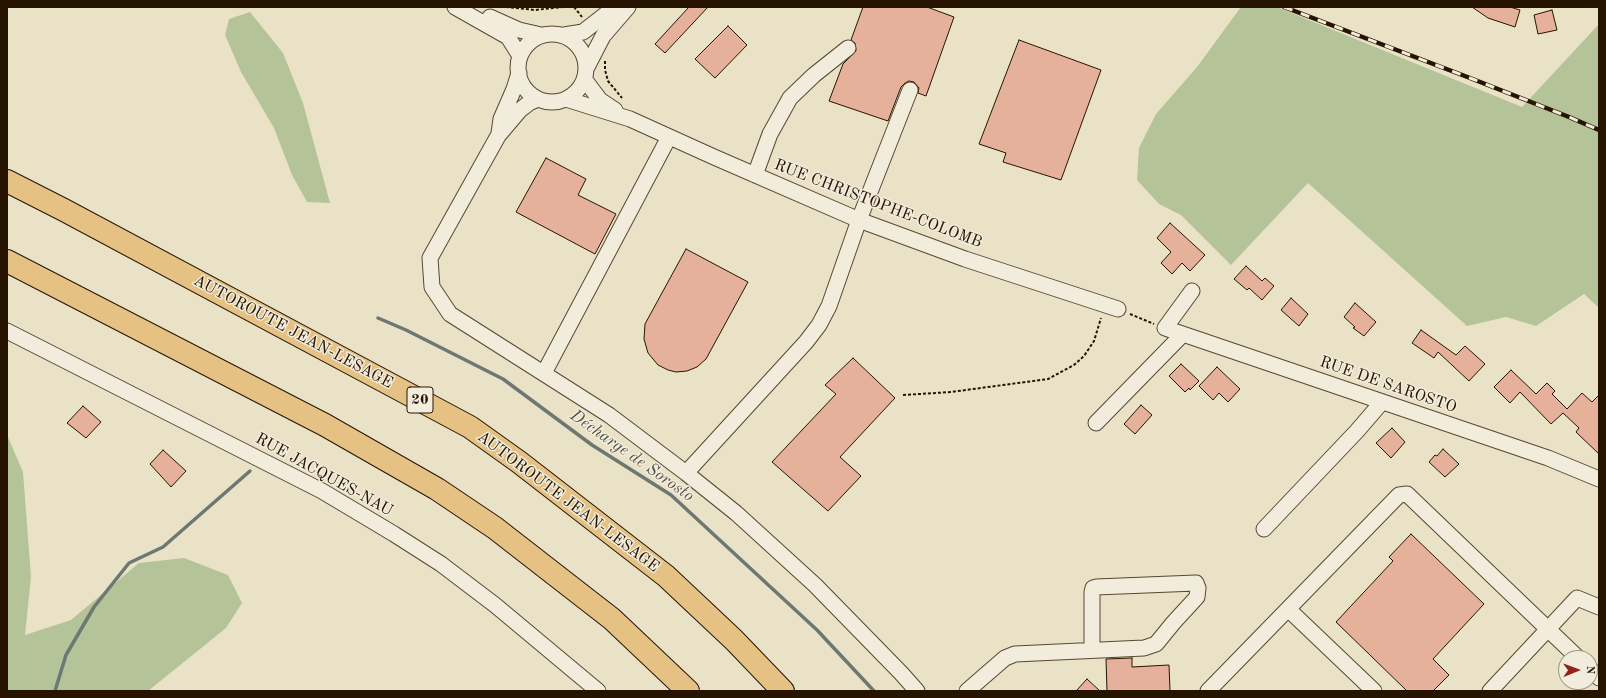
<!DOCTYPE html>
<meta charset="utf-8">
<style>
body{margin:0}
#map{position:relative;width:1606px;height:698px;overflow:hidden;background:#eae2c7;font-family:"Old Standard TT",serif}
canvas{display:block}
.frame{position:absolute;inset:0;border:8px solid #261400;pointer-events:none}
.north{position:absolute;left:1558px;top:650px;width:40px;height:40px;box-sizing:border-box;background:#f1ecdb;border:1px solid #a09683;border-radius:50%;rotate:89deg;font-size:11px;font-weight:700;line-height:16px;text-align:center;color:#261400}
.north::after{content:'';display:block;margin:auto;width:14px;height:18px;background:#8f2418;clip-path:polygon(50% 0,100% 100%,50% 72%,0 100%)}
</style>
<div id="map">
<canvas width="1606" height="698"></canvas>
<div class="frame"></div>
<div class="north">N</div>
</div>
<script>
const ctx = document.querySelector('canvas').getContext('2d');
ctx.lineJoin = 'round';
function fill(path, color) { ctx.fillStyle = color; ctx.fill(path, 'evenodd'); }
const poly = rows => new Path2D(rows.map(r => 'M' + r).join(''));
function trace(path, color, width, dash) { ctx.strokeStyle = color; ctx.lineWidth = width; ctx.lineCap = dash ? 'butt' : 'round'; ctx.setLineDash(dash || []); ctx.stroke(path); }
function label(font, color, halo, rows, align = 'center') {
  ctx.font = font + ' "Old Standard TT",serif'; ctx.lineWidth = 3; ctx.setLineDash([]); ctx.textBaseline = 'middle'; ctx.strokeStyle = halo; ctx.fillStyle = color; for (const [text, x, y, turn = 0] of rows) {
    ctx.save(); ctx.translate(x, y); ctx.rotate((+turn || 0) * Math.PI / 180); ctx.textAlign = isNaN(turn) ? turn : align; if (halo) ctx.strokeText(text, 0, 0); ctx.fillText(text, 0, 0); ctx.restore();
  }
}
const green = poly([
 [1241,7,1277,7,1522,107,1599,24,1599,308,1584,294,1536,326,1506,317,1467,326,1308,183,1231,265,1181,215,1159,204,1137,180,1139,148,1156,114,1197,67],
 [250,12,283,53,303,103,330,203,307,202,292,175,274,128,241,72,225,35,229,19],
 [7,435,23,472,31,577,25,635,71,620,139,563,184,558,228,575,242,603,226,628,148,691,7,691]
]);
const stream = poly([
 [378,318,406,330,503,379,592,445,671,495,817,630,874,691],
 [55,691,66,655,94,607,129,563,163,547,250,471]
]);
const building = poly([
 [689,7,708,7,665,53,655,44,689,7],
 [863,7,927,7,954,17,926,96,918,93,919,88,914,82,909,81,905,83,901,87,888,121,829,101,843,64,856,51,855,43,851,40,863,7],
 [1472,7,1510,7,1520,10,1515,27,1488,18,1472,7],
 [1552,10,1557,30,1538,34,1534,15,1552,10],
 [728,26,747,45,715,78,695,59,728,26],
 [1019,40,1101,70,1061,180,1003,162,1006,153,979,144,1019,40],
 [546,158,586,179,578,195,616,214,595,254,516,212,546,158],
 [1170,223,1205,255,1190,271,1182,263,1172,274,1161,263,1171,252,1157,238,1170,223],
 [686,249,748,282,706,359,697,367,687,371,676,372,668,370,658,365,648,353,644,339,645,324,686,249],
 [1246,266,1262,281,1265,278,1274,286,1262,300,1249,288,1247,290,1234,279,1246,266],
 [1291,298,1308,314,1299,326,1281,310,1291,298],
 [1355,303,1376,322,1364,336,1353,328,1355,327,1344,317,1355,303],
 [1421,330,1456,355,1465,346,1485,364,1469,381,1438,352,1434,358,1412,343,1421,330],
 [853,358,895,398,840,457,861,476,828,511,772,462,836,394,825,385,853,358],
 [1181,364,1199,381,1190,390,1189,388,1185,392,1169,376,1181,364],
 [1217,367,1240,389,1228,402,1219,393,1213,400,1199,386,1217,367],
 [1511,370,1536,394,1547,383,1555,391,1552,394,1567,409,1582,393,1592,402,1599,395,1599,454,1576,432,1579,428,1563,413,1551,424,1520,392,1510,403,1494,387,1511,370],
 [1141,405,1152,415,1135,434,1124,424,1141,405],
 [83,406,101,422,86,438,67,423,83,406],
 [1392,428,1405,442,1391,458,1376,443,1392,428],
 [1443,449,1459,464,1445,477,1429,462,1435,455,1437,456,1443,449],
 [163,450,186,471,171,487,150,464,163,450],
 [1411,534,1484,604,1433,659,1449,675,1433,691,1407,691,1336,622,1393,561,1389,557,1411,534],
 [1132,658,1132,667,1169,665,1170,691,1107,691,1106,659,1132,658],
 [1087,679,1100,691,1076,691,1087,679]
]);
const path = poly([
 [506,7,535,10,563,7],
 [574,7,582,17],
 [605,61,605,70,608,81,622,98],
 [1130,314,1154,324],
 [903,395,951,392,1048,379,1074,365,1084,356,1094,341,1101,318]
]);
const minor = poly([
 [455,7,508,37,520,56],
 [490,17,519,30,541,35],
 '518 68a34 34 0 1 1 68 0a34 34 0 1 1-68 0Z',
 [564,35,583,32,615,7],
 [587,67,603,36,628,7],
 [585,80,600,100,615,110],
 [538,99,529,103,520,110,498,136,430,258,432,287,450,314,609,415,686,473,736,513,815,585,901,673,917,691],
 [566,99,630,119,714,157,859,220,965,259,1118,309],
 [499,133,501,119,514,89,519,73],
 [755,175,770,134,790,98,814,75,848,48],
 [1192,291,1165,328,1548,458,1599,479],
 [7,331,322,491,394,534,441,564,495,605,598,691],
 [544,373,669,137],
 [1096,423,1182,335],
 [686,473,806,342,819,325,829,306,859,220,910,90],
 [1264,529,1357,431,1382,402],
 [1288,609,1374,691],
 [1590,669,1599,678],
 [967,691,1005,658,1015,654,1144,648,1156,644,1174,622,1197,597,1198,588,1196,583,1096,587,1093,588,1092,592,1092,650],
 [1208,691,1399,495,1407,494,1578,658],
 [1490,691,1577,598,1599,607]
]);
const highway = poly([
 [7,181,64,210,470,427,519,462,666,576,734,640,783,691],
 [7,261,325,425,437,489,495,528,612,619,688,691]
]);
const rail = poly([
 [1284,7,1470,78,1569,117,1599,130]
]);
const shields = [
 [420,400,26]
];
const shieldNames = [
 ["20",420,400]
];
const streetNames = [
 ["RUE CHRISTOPHE-COLOMB",878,204,21],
 ["AUTOROUTE JEAN-LESAGE",293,332,28],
 ["RUE DE SAROSTO",1388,385,19],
 ["RUE JACQUES-NAU",324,475,29],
 ["AUTOROUTE JEAN-LESAGE",568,502,37]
];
const waterNames = [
 ["Décharge de Sorosto",632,456,35]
];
fill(green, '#b4c498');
trace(stream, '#6d7873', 3.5);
fill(building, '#e5b19b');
trace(building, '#261400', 1);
trace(minor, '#574832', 17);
trace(highway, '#261400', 24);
trace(path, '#261400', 2, [3, 2]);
trace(minor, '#f1ecdb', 15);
trace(highway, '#e5c184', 22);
trace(rail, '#261400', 4.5);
trace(rail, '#f1ecdb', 3, [9]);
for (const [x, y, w] of shields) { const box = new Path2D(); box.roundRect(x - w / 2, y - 13, w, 26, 3); ctx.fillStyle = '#f1ecdb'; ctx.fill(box); trace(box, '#261400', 1); }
label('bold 15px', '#261400', null, shieldNames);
label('16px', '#261400', '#f1ecdb', streetNames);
label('italic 17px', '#504e43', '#f1ecdb', waterNames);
</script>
